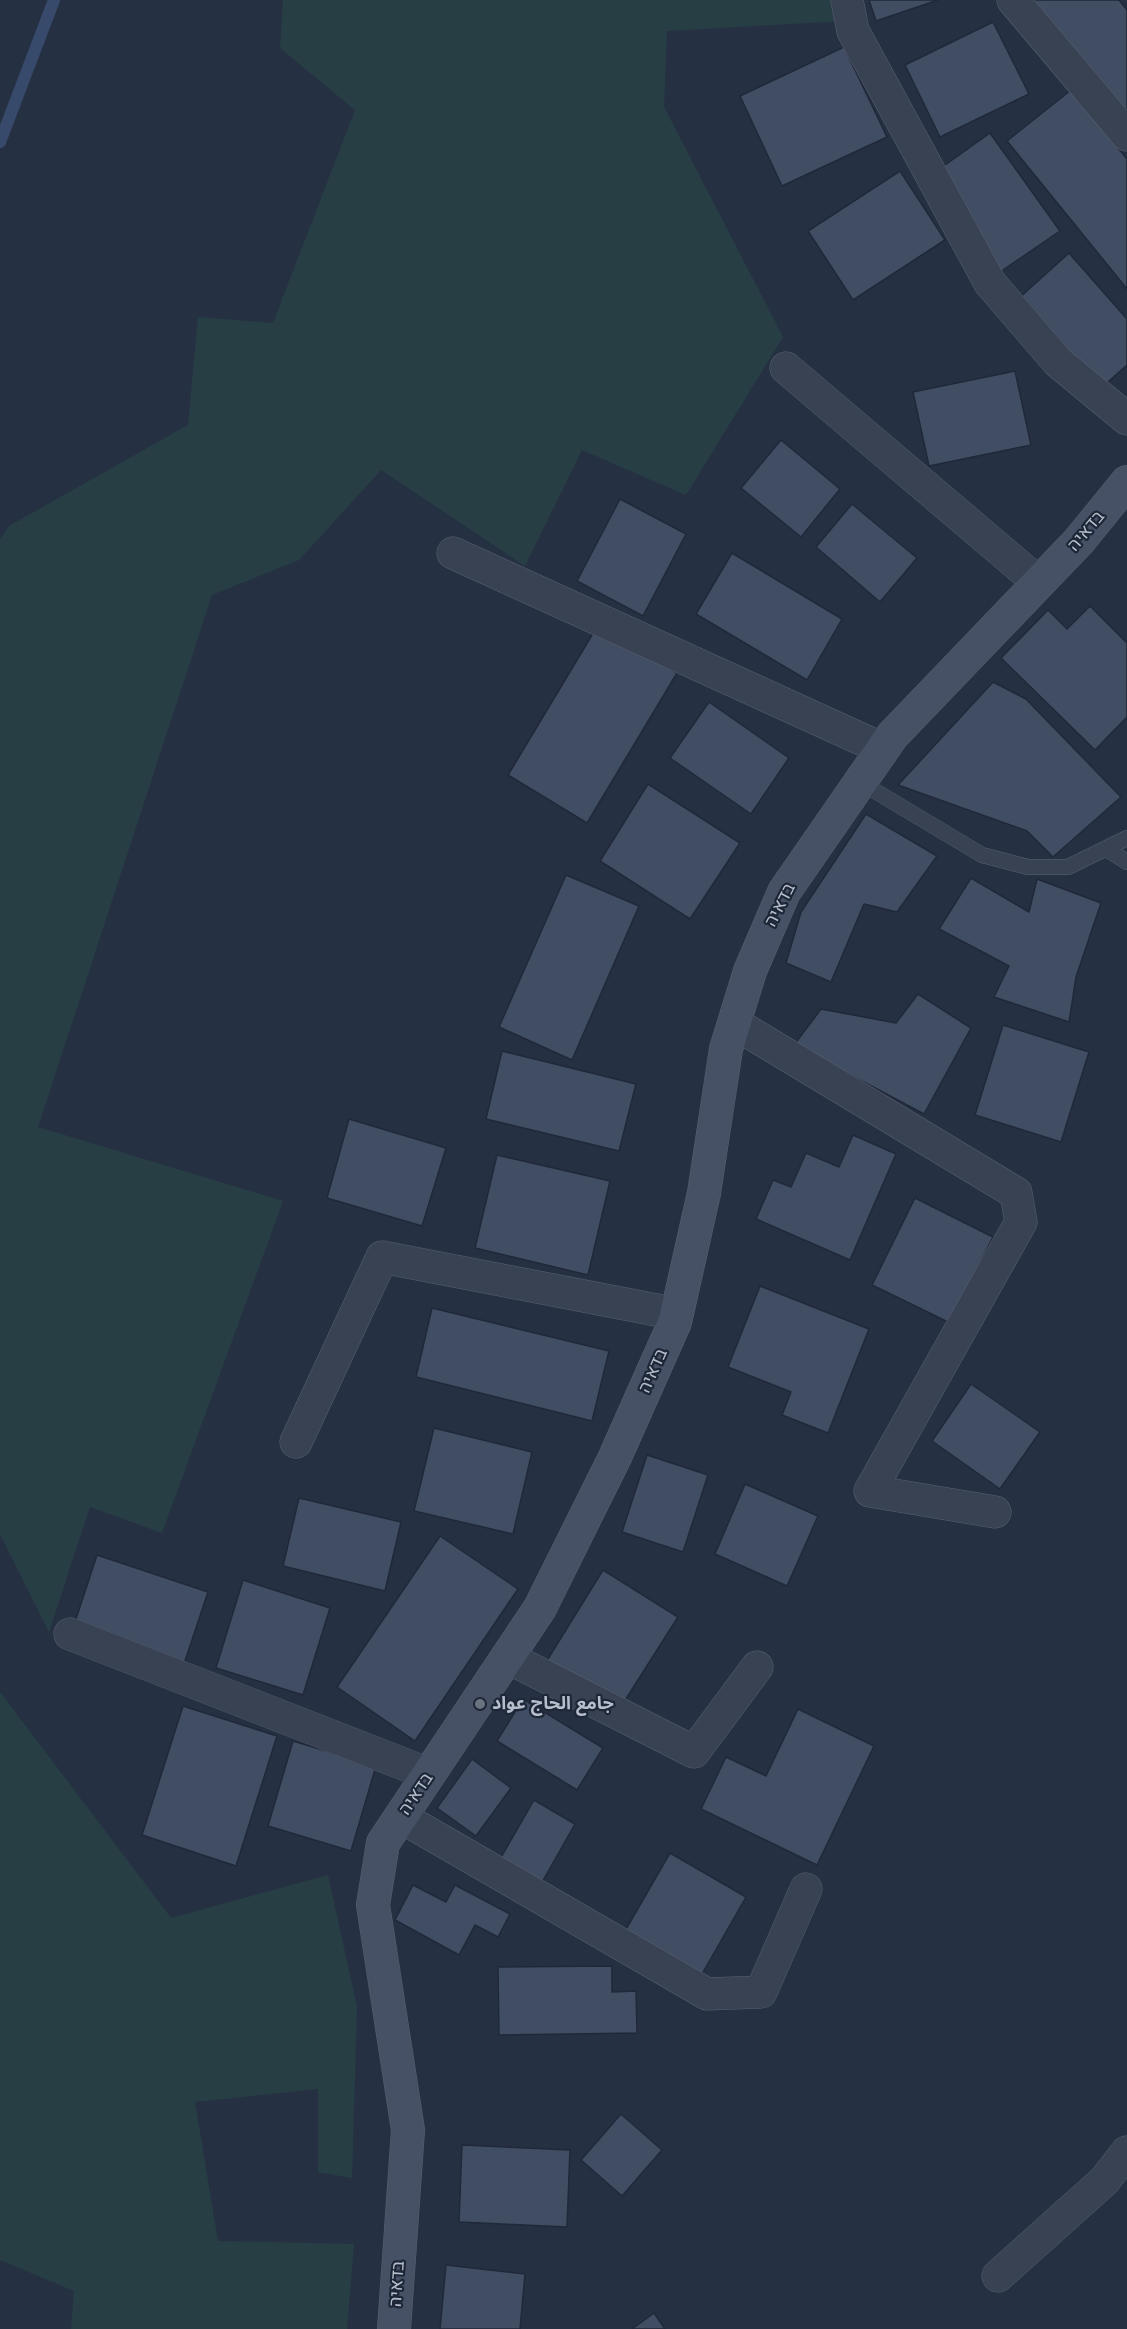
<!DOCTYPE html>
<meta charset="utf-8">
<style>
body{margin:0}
canvas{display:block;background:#253043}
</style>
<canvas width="1127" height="2329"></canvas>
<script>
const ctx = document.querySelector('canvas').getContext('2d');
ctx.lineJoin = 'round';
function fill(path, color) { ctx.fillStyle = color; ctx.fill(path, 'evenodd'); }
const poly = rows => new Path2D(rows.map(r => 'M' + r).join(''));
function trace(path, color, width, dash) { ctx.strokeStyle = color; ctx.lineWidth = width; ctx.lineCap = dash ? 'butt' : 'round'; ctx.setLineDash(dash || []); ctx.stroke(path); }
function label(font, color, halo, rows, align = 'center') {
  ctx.font = font + ' Montserrat,"Noto Sans Arabic",Heebo,sans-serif'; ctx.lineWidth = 4.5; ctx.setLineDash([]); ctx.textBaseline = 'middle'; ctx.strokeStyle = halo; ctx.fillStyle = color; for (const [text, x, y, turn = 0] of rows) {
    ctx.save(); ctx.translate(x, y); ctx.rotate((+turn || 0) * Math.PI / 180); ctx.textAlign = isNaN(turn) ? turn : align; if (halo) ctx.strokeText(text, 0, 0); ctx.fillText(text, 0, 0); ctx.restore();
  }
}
const green = poly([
 [283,0,837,0,843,21,667,31,664,107,783,337,686,495,582,450,525,566,381,470,299,560,212,595,38,1127,283,1201,162,1533,90,1507,49,1632,0,1534,0,540,9,526,188,425,198,317,273,323,355,110,280,48],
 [0,1692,171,1918,328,1875,357,2007,352,2178,318,2172,318,2089,195,2102,218,2241,354,2244,347,2329,71,2329,74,2291,0,2260]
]);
const stream = poly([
 [0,142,54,0]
]);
const building = poly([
 [869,0,938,0,876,21,869,0],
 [1029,0,1119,0,1127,10,1127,125,1029,0],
 [993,22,1029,94,940,137,905,65,993,22],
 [844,47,887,137,782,186,740,96,844,47],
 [1071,90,1127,159,1127,289,1007,141,1071,90],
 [990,133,1060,231,1000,272,931,175,990,133],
 [900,171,945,240,853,300,808,231,900,171],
 [1069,253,1127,319,1127,365,1099,390,1018,299,1069,253],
 [1015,371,1031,445,929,466,913,392,1015,371],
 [781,440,840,489,801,537,741,488,781,440],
 [620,499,686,534,643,616,577,581,620,499],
 [852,504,917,558,880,602,816,547,852,504],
 [732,553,842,619,807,680,696,614,732,553],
 [1090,606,1127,643,1127,717,1095,750,1001,658,1048,610,1067,629,1090,606],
 [598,625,677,673,587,823,508,775,598,625],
 [993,682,1026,699,1121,797,1053,857,1027,831,898,785,993,682],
 [709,702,789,758,751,814,670,758,709,702],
 [648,784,740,843,690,919,600,861,648,784],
 [866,814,937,856,897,912,864,904,831,982,786,963,801,912,866,814],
 [566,875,639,906,572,1060,499,1027,566,875],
 [971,878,1029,912,1037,879,1101,903,1076,977,1069,1022,994,997,1009,966,939,929,971,878],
 [918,994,971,1028,924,1114,794,1045,821,1009,896,1023,918,994],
 [1003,1025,1089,1052,1061,1142,975,1115,1003,1025],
 [502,1051,636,1084,619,1151,486,1119,502,1051],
 [349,1119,446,1148,422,1226,327,1198,349,1119],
 [853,1135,896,1154,850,1260,756,1219,773,1180,791,1187,806,1153,839,1167,853,1135],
 [497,1155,610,1181,588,1275,475,1248,497,1155],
 [915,1198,993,1237,950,1323,872,1285,915,1198],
 [760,1286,869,1329,828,1433,782,1415,791,1392,728,1367,760,1286],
 [432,1308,609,1351,592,1421,416,1377,432,1308],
 [971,1384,1040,1432,1000,1489,932,1441,971,1384],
 [434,1428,532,1452,513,1534,414,1511,434,1428],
 [647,1455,708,1475,683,1552,622,1532,647,1455],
 [745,1484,818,1516,787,1586,715,1554,745,1484],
 [299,1498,401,1522,385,1591,283,1566,299,1498],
 [440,1536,518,1589,415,1741,337,1687,440,1536],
 [97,1555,208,1592,184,1664,73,1628,97,1555],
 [603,1570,678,1617,617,1713,543,1667,603,1570],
 [243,1580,330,1608,303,1695,216,1668,243,1580],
 [523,1699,603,1748,577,1790,497,1741,523,1699],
 [183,1706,277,1736,236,1866,142,1835,183,1706],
 [798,1709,874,1746,817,1865,701,1809,726,1757,766,1776,798,1709],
 [293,1741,376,1766,351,1851,268,1826,293,1741],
 [472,1759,511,1788,476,1836,437,1808,472,1759],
 [534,1800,575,1824,541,1884,499,1861,534,1800],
 [670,1853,746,1897,694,1988,618,1943,670,1853],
 [413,1885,446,1902,455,1885,510,1914,498,1937,475,1925,459,1955,395,1920,413,1885],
 [612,1966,612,1992,636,1991,637,2033,499,2035,498,1967,612,1966],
 [621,2114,662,2150,622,2196,581,2160,621,2114],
 [462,2145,570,2150,567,2227,459,2222,462,2145],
 [446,2265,525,2274,520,2329,440,2329,446,2265],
 [654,2313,665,2329,632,2329,654,2313]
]);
const lane = poly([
 [860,782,982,855,1028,867,1068,867,1127,838],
 [1106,849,1127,862]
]);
const street = poly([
 [847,0,853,31,990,283,1058,362,1127,419],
 [1013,0,1127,135],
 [786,368,1039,583],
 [453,553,883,749],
 [734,1023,1016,1193,1021,1222,870,1491,995,1512],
 [296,1442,382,1257,677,1314],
 [70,1634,429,1774],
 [507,1657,694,1752,757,1667],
 [401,1817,707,1994,761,1992,806,1889],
 [998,2276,1104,2181,1127,2152]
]);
const secondary = poly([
 [394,2329,408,2130,373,1905,383,1843,540,1608,615,1457,675,1322,704,1193,726,1049,750,971,784,892,892,736,1079,541,1127,482]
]);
const markers = [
 [480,1704,6,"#6b7280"]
];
const streetNames = [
 ["בדאיה",1086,531,-50],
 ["בדאיה",780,905,-63],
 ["בדאיה",653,1371,-66],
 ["בדאיה",416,1794,-56],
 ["בדאיה",397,2284,-86]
];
const poiNames = [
 ["جامع الحاج عواد",492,1704]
];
fill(green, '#273f44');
trace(stream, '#384a6b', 12);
fill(building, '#414d63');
trace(building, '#20293a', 1.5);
trace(lane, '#576070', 16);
trace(street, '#576070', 33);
trace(secondary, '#576070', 34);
trace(lane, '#394252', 15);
trace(street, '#394252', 32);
trace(secondary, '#475166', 33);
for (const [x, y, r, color] of markers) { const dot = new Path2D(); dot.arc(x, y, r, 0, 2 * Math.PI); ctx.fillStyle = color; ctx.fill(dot); trace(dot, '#1e2738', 2); }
label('18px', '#b6becc', '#1e2738', streetNames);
label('bold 18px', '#b6becc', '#1e2738', poiNames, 'left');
</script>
